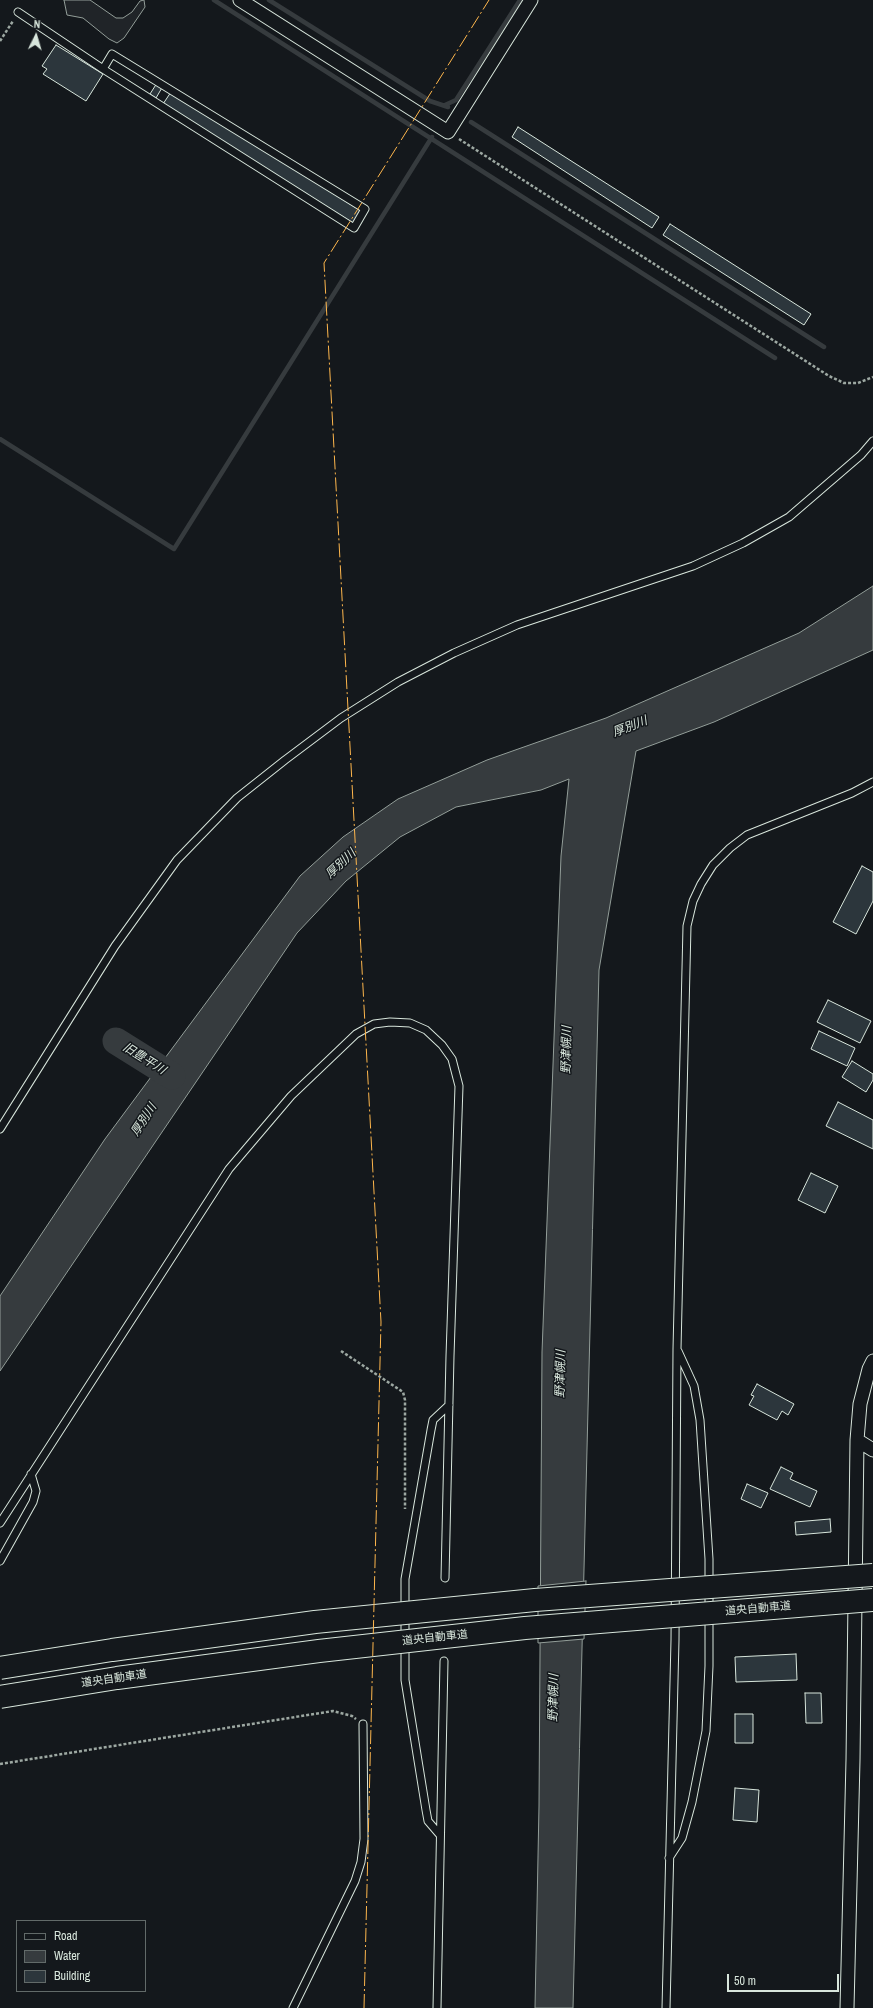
<!DOCTYPE html>
<meta charset="utf-8">
<style>
body{margin:0}
#map{position:relative;width:873px;height:2008px;overflow:hidden;background:#14181c;font-family:"Archivo Narrow",sans-serif}
canvas{display:block}
.legend{position:absolute;left:16px;top:1920px;width:130px;height:72px;box-sizing:border-box;background:#14181c;border:1px solid #626a69;margin:0;padding:5px 7px;list-style:none;font-size:12px;color:#d8e6dc}
.legend li{display:flex;align-items:center;gap:8px;height:20px}
.legend b{width:20px;border:1px solid #626a69}
.north{position:absolute;left:16px;top:16px;width:40px;height:40px;-webkit-text-stroke:3px #14181c;paint-order:stroke;rotate:5deg;font-size:11px;font-weight:700;line-height:16px;text-align:center;color:#d8e6dc}
.north::after{content:'';display:block;margin:auto;width:14px;height:18px;background:#d8e6dc;clip-path:polygon(50% 0,100% 100%,50% 72%,0 100%)}
.scale{position:absolute;left:727px;top:1974px;width:112px;height:18px;box-sizing:border-box;border:2px solid #d8e6dc;border-top:0;padding-left:5px;font-size:12px;line-height:14px;white-space:nowrap;color:#d8e6dc;-webkit-text-stroke:3px #14181c;paint-order:stroke}
</style>
<div id="map">
<canvas width="873" height="2008"></canvas>
<ul class="legend">
<li><b style="height:5px;background:#14181c"></b>Road</li>
<li><b style="height:11px;background:#363b3e"></b>Water</li>
<li><b style="height:11px;background:#2c363c"></b>Building</li>
</ul>
<div class="north">N</div>
<div class="scale">50 m</div>
</div>
<script>
const ctx = document.querySelector('canvas').getContext('2d');
ctx.lineJoin = 'round';
function fill(path, color) { ctx.fillStyle = color; ctx.fill(path, 'evenodd'); }
const poly = rows => new Path2D(rows.map(r => 'M' + r).join(''));
function trace(path, color, width, dash) { ctx.strokeStyle = color; ctx.lineWidth = width; ctx.lineCap = dash ? 'butt' : 'round'; ctx.setLineDash(dash || []); ctx.stroke(path); }
function label(font, color, halo, rows, align = 'center') {
  ctx.font = font + ' "Archivo Narrow","Noto Sans JP",sans-serif'; ctx.lineWidth = 3; ctx.setLineDash([]); ctx.textBaseline = 'middle'; ctx.strokeStyle = halo; ctx.fillStyle = color; for (const [text, x, y, turn = 0] of rows) {
    ctx.save(); ctx.translate(x, y); ctx.rotate((+turn || 0) * Math.PI / 180); ctx.textAlign = isNaN(turn) ? turn : align; if (halo) ctx.strokeText(text, 0, 0); ctx.fillText(text, 0, 0); ctx.restore();
  }
}
const green = poly([
 [64,0,90,0,116,18,123,18,132,12,140,1,144,0,145,7,124,38,117,43,109,39,83,18,67,15,64,0]
]);
const water = poly([
 [873,586,873,650,714,722,636,751,599,970,573,2008,535,2008,539,1806,542,1352,561,856,569,779,541,790,456,807,400,837,346,881,297,933,0,1371,0,1296,105,1139,300,876,343,837,398,799,487,760,606,718,799,633,873,586]
]);
const pier = poly([
 [586,1581,584,1639,538,1643,538,1586,586,1581]
]);
const stream = poly([
 [214,0,775,358],
 [269,0,430,101,448,107],
 [445,105,456,100,520,0],
 [471,122,824,347],
 [0,439,174,549,432,137]
]);
const river = poly([
 [116,1041,172,1076]
]);
const building = poly([
 [56,45,103,74,86,101,43,74,47,69,42,66,56,45],
 [157,83,163,86,156,98,150,94,157,83],
 [171,92,361,211,353,223,163,104,171,92],
 [518,127,659,217,652,228,512,137,518,127],
 [670,224,811,314,804,325,663,235,670,224],
 [862,866,873,872,873,901,856,934,833,922,862,866],
 [828,1000,871,1021,860,1043,817,1022,828,1000],
 [819,1031,855,1048,847,1066,811,1049,819,1031],
 [852,1061,873,1074,873,1080,866,1092,842,1077,852,1061],
 [838,1102,873,1120,873,1149,826,1126,838,1102],
 [811,1173,838,1186,825,1213,798,1200,811,1173],
 [757,1384,794,1404,788,1415,782,1411,777,1420,749,1405,754,1396,751,1395,757,1384],
 [781,1467,793,1473,790,1479,817,1491,810,1507,770,1489,781,1467],
 [747,1484,768,1493,761,1508,741,1499,747,1484],
 [830,1519,831,1532,796,1535,795,1522,830,1519],
 [796,1654,797,1680,736,1682,735,1657,796,1654],
 [805,1693,821,1693,822,1723,806,1723,805,1693],
 [735,1714,753,1714,753,1743,735,1743,735,1714],
 [735,1788,759,1790,757,1822,733,1820,735,1788]
]);
const path = poly([
 [0,41,13,21],
 [459,139,829,376,844,383,858,383,873,377],
 [341,1351,403,1392,405,1400,405,1509],
 [0,1764,333,1711,352,1716,356,1719]
]);
const lane = poly([
 [18,12,103,69,354,228,365,209,112,54,103,69],
 [0,1129,115,946,177,860,237,798,285,760,341,718,398,682,454,653,517,625,693,566,743,543,789,517,861,455,873,441],
 [0,1523,229,1169,291,1096,356,1034,374,1024,390,1022,410,1023,426,1030,442,1045,452,1059,459,1086,450,1356,445,1578],
 [0,1561,33,1502,36,1491,31,1474],
 [440,1835,428,1821,426,1810,405,1680,405,1579,431,1430,433,1420,449,1405],
 [669,1858,682,1838,692,1802,706,1731,709,1666,709,1559,700,1420,694,1386,678,1351],
 [293,2008,355,1881,361,1862,364,1839,363,1724],
 [437,2008,444,1661],
 [666,2008,675,1640,677,1349,687,926,693,901,701,884,713,865,730,848,747,835,852,793,873,782]
]);
const street = poly([
 [240,0,448,132,531,0],
 [857,1440,873,1450],
 [847,2008,853,1760,857,1440,860,1404,869,1369,873,1361]
]);
const highwayBridge = poly([
 [0,1668,112,1650,315,1622,535,1600,873,1575],
 [0,1697,117,1678,319,1651,525,1628,873,1600]
]);
const power = poly([
 [364,2008,381,1322,324,263,489,0]
]);
const streetNames = [
 ["道央自動車道",758,1609,-5],
 ["道央自動車道",435,1638,-6],
 ["道央自動車道",114,1679,-8]
];
const waterNames = [
 ["厚別川",630,727,-21],
 ["厚別川",341,864,-43],
 ["野津幌川",567,1050,-89],
 ["旧豊平川",144,1059,32],
 ["厚別川",144,1120,-57],
 ["野津幌川",561,1374,-89],
 ["野津幌川",554,1698,-89]
];
fill(green, '#202428');
trace(green, '#939e99', 1);
fill(water, '#363b3e');
trace(water, '#939e99', 1);
fill(pier, '#14181c');
trace(pier, '#939e99', 1);
trace(stream, '#363b3e', 4.5);
trace(river, '#363b3e', 27);
fill(building, '#2c363c');
trace(building, '#d8e6dc', 1);
trace(lane, '#d8e6dc', 9);
trace(street, '#d8e6dc', 15);
trace(path, '#9da8a2', 2.5, [3, 2]);
trace(lane, '#14181c', 7);
trace(street, '#14181c', 13);
trace(highwayBridge, '#d8e6dc', 24, []);
trace(highwayBridge, '#14181c', 22);
trace(power, '#ffb74d', 1, [14, 3, 2, 3]);
label('11px', '#d8e6dc', '#14181c', streetNames);
label('italic 12px', '#d8e6dc', '#14181c', waterNames);
</script>
